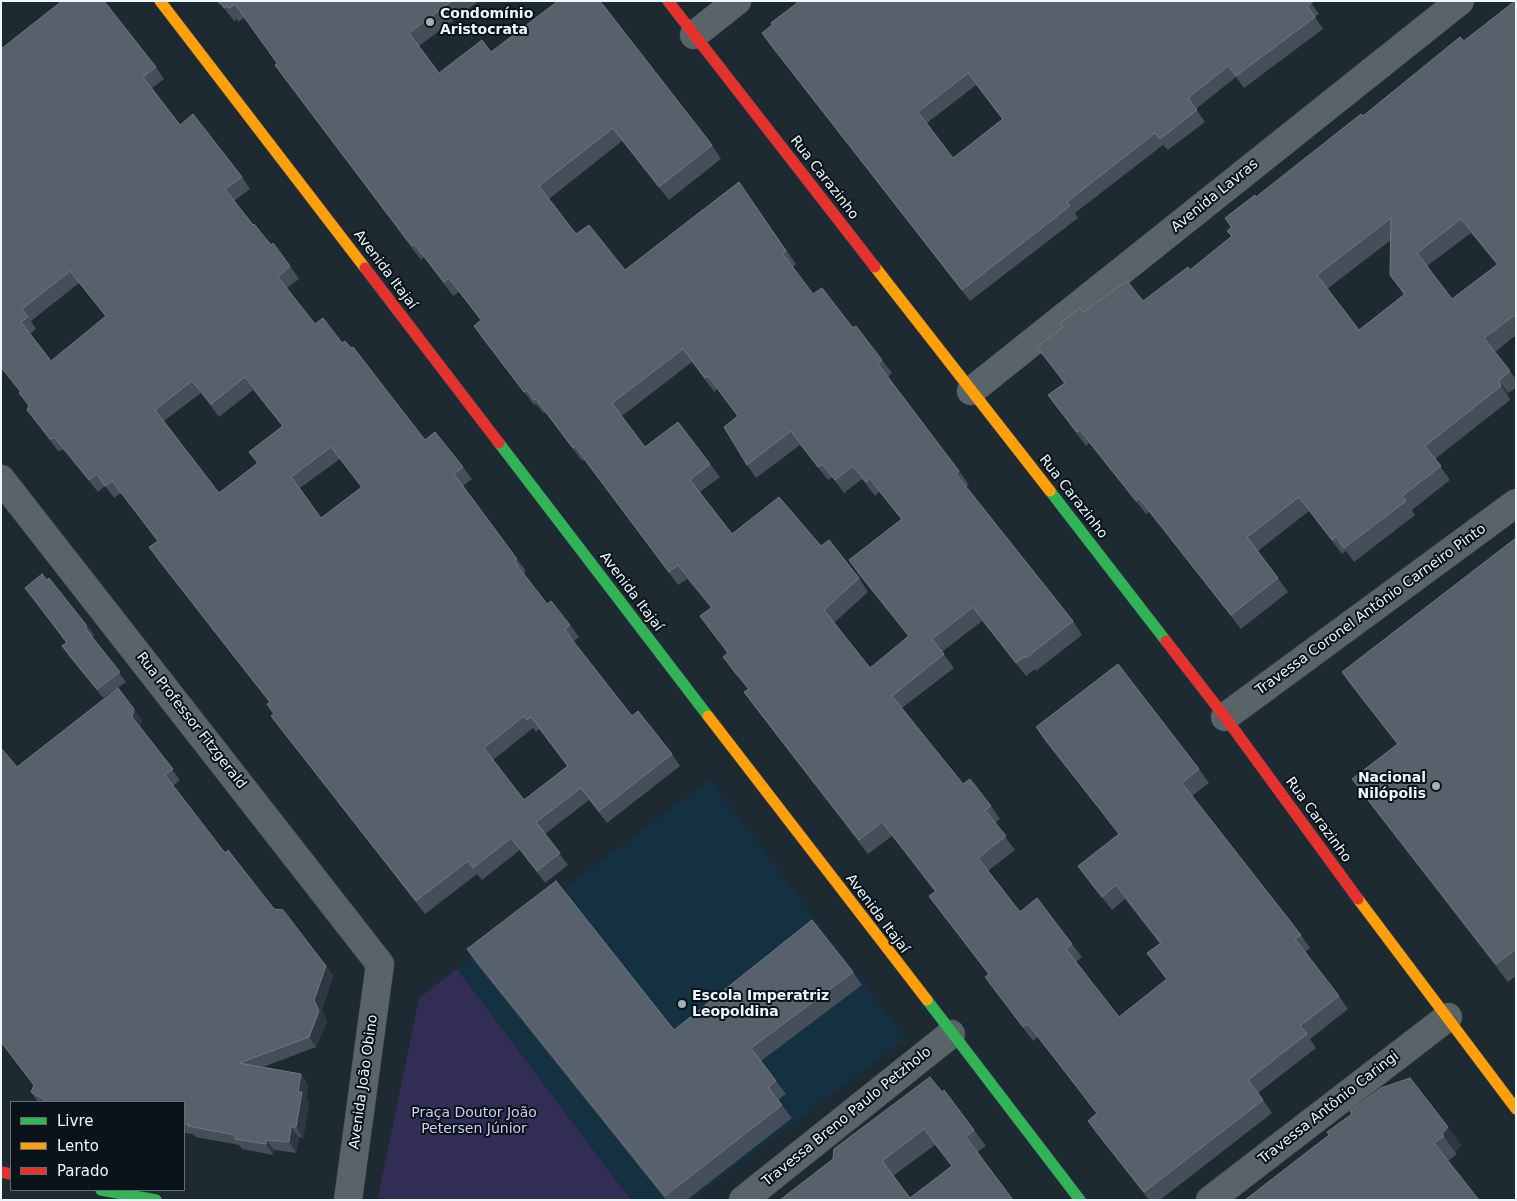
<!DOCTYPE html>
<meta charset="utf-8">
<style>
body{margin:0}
#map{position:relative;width:1517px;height:1201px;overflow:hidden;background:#1d2a32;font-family:"DejaVu Sans",sans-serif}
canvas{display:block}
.frame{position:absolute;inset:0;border:2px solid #ecf7fe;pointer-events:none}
.legend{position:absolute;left:10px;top:1101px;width:175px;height:90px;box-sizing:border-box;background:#091319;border:1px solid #646e75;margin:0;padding:6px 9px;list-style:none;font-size:15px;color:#ecf7fe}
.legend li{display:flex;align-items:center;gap:10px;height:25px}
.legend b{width:25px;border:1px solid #646e75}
</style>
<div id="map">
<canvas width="1517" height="1201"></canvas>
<div class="frame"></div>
<ul class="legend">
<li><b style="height:6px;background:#30b455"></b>Livre</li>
<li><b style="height:6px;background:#ff9f0a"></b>Lento</li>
<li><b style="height:6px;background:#e5322d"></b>Parado</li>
</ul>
</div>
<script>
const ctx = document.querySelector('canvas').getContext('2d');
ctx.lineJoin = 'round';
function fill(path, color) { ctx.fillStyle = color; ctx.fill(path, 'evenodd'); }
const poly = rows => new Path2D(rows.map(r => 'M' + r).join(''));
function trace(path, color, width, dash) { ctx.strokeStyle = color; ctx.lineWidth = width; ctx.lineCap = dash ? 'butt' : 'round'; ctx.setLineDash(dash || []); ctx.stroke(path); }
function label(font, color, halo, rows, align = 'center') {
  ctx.font = font + ' "DejaVu Sans",sans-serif'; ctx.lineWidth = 4; ctx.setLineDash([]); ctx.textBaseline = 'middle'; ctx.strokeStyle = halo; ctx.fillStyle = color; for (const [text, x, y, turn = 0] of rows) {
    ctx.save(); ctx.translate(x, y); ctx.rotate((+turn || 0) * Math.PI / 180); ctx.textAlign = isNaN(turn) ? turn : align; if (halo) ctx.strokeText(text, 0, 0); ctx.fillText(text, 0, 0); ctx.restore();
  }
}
const built = poly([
 [710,779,906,1039,692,1200,631,1200,457,969]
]);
const green = poly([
 [457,969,631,1200,390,1200,378,1197,419,998]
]);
const street = poly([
 [694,35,737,1],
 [971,391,1460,1],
 [1,479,380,964,348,1200],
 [1225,717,1516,503],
 [743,1200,951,1034],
 [1210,1200,1448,1017]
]);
const fast = poly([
 [499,443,708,716],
 [1050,491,1166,641],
 [927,1000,1080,1200],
 [101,1190,156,1200]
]);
const slow = poly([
 [160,1,365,268],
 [875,267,1050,491],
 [708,716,927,1000],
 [1358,899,1516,1109]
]);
const jam = poly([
 [668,1,875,267],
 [365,268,499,443],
 [1166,641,1225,717,1358,899],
 [1,1172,11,1174]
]);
const wall = poly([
 [217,1,479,1,419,46,439,73,491,52,712,145,721,159,669,200,622,141,549,199,576,234,625,270,739,182,796,264,793,267,813,294,853,328,882,360,892,373,888,377,959,471,969,485,966,487,1073,621,1082,635,1036,671,1035,669,1026,676,982,621,942,652,954,668,902,708,963,784,991,806,1000,819,995,823,1015,850,988,871,1020,912,1072,944,1082,957,1076,962,1119,1017,1166,979,1147,953,1160,944,1125,899,1112,910,1088,880,1078,866,1119,834,1045,741,1036,727,1199,769,1209,783,1192,796,1301,935,1310,948,1305,952,1339,996,1348,1009,1310,1039,1316,1048,1258,1093,1272,1113,1160,1200,1149,1200,1097,1134,1088,1121,1097,1114,1038,1037,1033,1041,995,990,985,977,989,975,939,910,929,896,935,892,892,836,868,854,754,706,744,692,748,689,732,670,723,657,728,653,700,616,711,608,687,579,678,585,584,460,582,461,545,412,544,414,536,404,534,405,483,339,474,326,481,320,459,292,453,296,424,257,421,260,284,78,275,65,277,63,244,18,238,22,237,19,234,21,221,4,219,5],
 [692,362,714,392,717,389,738,417,747,465,756,478,800,445,828,480,832,477,844,493,862,479,875,496,879,492,901,519,849,560,858,574,908,636,870,668,834,623,868,592,859,578,821,546,732,534,700,492,720,477,710,464,645,447,622,416],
 [796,1,1315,1,1312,4,1319,14,1315,17,1323,29,1244,88,1236,77,1196,109,1205,122,1168,150,1163,145,1075,213,1078,218,970,301,770,45,762,33,797,3],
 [976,85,1002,119,953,158,927,123],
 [1516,1,1516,335,1495,352,1516,379,1516,388,1508,393,1510,400,1435,459,1450,480,1412,510,1415,515,1354,562,1346,551,1342,554,1309,511,1258,551,1288,592,1241,629,1149,512,1146,514,1089,443,1086,446,1058,409,1048,395,1064,383,1037,347,1083,312,1143,301,1190,270,1231,237,1231,228,1225,218,1256,197],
 [1471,233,1497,265,1452,299,1427,266],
 [1391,240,1390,275,1404,295,1359,330,1327,289],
 [1,49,156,67,164,79,152,88,180,125,242,177,250,189,234,201,253,225,290,266,299,279,287,288,315,324,342,343,425,440,463,467,472,479,463,486,526,571,524,573,526,576,547,604,570,625,579,637,574,641,577,645,632,716,672,754,680,766,607,823,589,800,545,834,568,865,545,883,520,850,482,880,477,874,425,914,280,728,271,716,274,714,269,702,158,560,149,547,158,541,121,493,114,498,105,486,98,492,64,450,58,451,27,410,29,407,19,393,20,392,1,368],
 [79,283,106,317,51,361,30,334,36,329,31,321],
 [253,390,282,426,249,452,257,463,219,493,164,421,201,393,219,417],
 [340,459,361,487,321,518,300,488],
 [533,728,536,732,539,729,567,766,524,800,493,760],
 [1516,538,1516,976,1508,982,1364,796,1352,779,1397,744,1354,689,1342,672],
 [25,588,87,626,94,635,92,637,126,682,103,698,68,655,62,646,66,643],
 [142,720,140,727,180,780,173,786,225,853,274,909,326,966,333,976,322,1010,327,1022,316,1047,263,1067,301,1074,308,1085,306,1098,309,1103,303,1138,299,1137,296,1153,274,1150,273,1155,242,1149,239,1145,195,1137,193,1134,184,1133,184,1102,38,1102,31,1092,34,1086,1,1042,17,767],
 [467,949,674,1030,853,972,862,985,761,1061,786,1094,778,1100,792,1118,687,1200,666,1200,476,963],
 [942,1092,974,1130,986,1146,977,1152,1013,1200,780,1200],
 [935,1145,952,1166,910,1198,893,1176],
 [1448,1127,1461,1145,1455,1152,1457,1154,1448,1161,1245,1200]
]);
const shadedWall = poly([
 [1499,380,1508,393,1510,400,1501,386],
 [134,709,142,720,140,728,132,717],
 [326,966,333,976,322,1010,327,1022,316,1047,309,1037,314,1000],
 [301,1074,308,1085,306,1098,309,1103,303,1138,296,1127,298,1092],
 [291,1127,299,1137,296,1153,289,1142],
 [1448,1127,1461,1145,1455,1152,1442,1134],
 [266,1140,274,1150,273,1155,266,1144]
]);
const building = poly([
 [62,1,104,1,156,67,143,77,180,125,193,114,242,177,225,189,253,225,254,224,271,245,273,243,290,266,278,277,315,324,323,318,342,343,345,341,351,348,353,347,425,440,435,432,463,467,454,474,517,559,515,561,519,568,547,604,551,601,570,625,565,629,572,640,632,716,638,711,672,754,599,811,581,788,536,822,560,853,537,871,511,838,473,868,468,861,416,901,271,716,274,714,267,704,270,702,149,547,158,541,112,481,105,486,97,474,89,480,55,438,50,439,27,410,29,405,19,393,21,392,1,367,1,49,62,1],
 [70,271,106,316,51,361,21,322,28,317,22,309,70,271],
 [245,377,283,426,249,452,258,463,219,493,155,410,192,381,211,404,245,377],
 [331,447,362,487,321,518,291,477,331,447],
 [524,716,527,720,531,717,568,766,524,800,484,748,524,716],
 [219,1,452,1,409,33,439,73,482,40,491,52,558,1,600,1,712,145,659,187,613,128,539,186,576,234,589,225,625,270,739,182,786,251,783,254,813,294,822,288,853,328,856,326,882,360,878,364,959,471,956,474,1073,621,1026,658,1025,656,1016,663,973,607,932,639,944,654,892,696,963,784,970,779,991,806,985,810,1006,836,978,858,1020,912,1037,898,1072,944,1066,949,1119,1017,1167,979,1147,953,1161,943,1116,885,1102,897,1078,866,1119,834,1036,727,1118,664,1199,769,1182,783,1301,935,1295,939,1339,996,1300,1026,1307,1034,1248,1080,1263,1100,1144,1192,1088,1121,1097,1113,1028,1024,1023,1027,985,977,989,974,929,896,936,891,882,822,859,840,744,692,749,689,723,657,728,653,700,616,712,607,678,565,669,572,575,446,573,448,536,399,534,400,527,390,524,392,474,326,481,320,449,278,444,282,414,244,412,246,275,65,277,63,235,4,229,8,227,6,224,8,219,1],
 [683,349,705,378,708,376,738,416,724,427,747,465,791,431,818,467,822,464,835,480,853,466,866,482,870,479,902,519,849,560,909,636,870,668,824,610,859,578,829,540,821,546,779,497,732,534,690,480,710,464,678,422,645,447,612,403,683,349],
 [796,1,1310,1,1311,3,1307,6,1315,17,1236,76,1228,66,1188,98,1197,110,1160,139,1155,133,1067,202,1070,206,962,290,762,33,772,25,771,23,797,3,796,1],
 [968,73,1003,119,953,158,918,112,968,73],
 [1515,1,1516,1,1516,314,1484,338,1510,371,1499,380,1501,386,1425,446,1441,466,1402,496,1406,501,1344,548,1336,537,1332,540,1299,497,1247,537,1278,578,1231,615,1139,498,1136,501,1080,430,1077,432,1048,395,1065,383,1037,347,1063,327,1060,323,1080,308,1083,312,1127,281,1143,301,1188,267,1190,270,1232,236,1227,231,1232,227,1225,218,1255,195,1256,197,1361,114,1363,116,1460,37,1464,41,1515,1],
 [1391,218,1390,275,1405,294,1359,330,1317,275,1391,218],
 [1461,219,1498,264,1452,299,1417,253,1461,219],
 [1516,538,1516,949,1496,964,1352,779,1398,744,1342,672,1516,538],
 [42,574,47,580,49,578,87,626,85,628,120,672,97,689,62,646,67,642,25,588,42,574],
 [118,688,134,709,132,717,173,769,165,775,225,853,228,850,274,909,283,910,326,966,314,1000,319,1011,309,1037,239,1063,301,1074,298,1092,302,1092,296,1127,291,1127,289,1142,266,1140,266,1144,235,1139,235,1135,188,1126,188,1124,184,1124,184,1102,48,1102,31,1092,34,1085,1,1042,1,748,17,767,118,688],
 [556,881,674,1030,812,920,853,972,751,1048,776,1081,768,1087,782,1105,665,1196,467,949,556,881],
 [930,1077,942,1092,944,1090,974,1130,966,1137,1013,1200,780,1200,833,1159,834,1149,930,1077],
 [924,1129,952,1166,910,1198,882,1161,924,1129],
 [1410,1078,1448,1127,1442,1134,1444,1136,1434,1143,1479,1200,1245,1200,1329,1135,1327,1132,1352,1114,1350,1111,1381,1088,1410,1078]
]);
const markers = [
 [430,22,5,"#a4afb7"],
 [1436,786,5,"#a4afb7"],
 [682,1004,5,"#a4afb7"]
];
const poiNames = [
 ["Condomínio",440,14],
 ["Aristocrata",440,30],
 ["Nacional",1426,778,"right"],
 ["Nilópolis",1426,794,"right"],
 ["Escola Imperatriz",692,996],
 ["Leopoldina",692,1012]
];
const streetNames = [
 ["Rua Carazinho",824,178,52],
 ["Avenida Lavras",1215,196,-39],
 ["Avenida Itajaí",385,270,53],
 ["Rua Carazinho",1073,497,52],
 ["Avenida Itajaí",631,592,53],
 ["Travessa Coronel Antônio Carneiro Pinto",1371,610,-36],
 ["Rua Professor Fitzgerald",191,721,52],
 ["Rua Carazinho",1318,820,54],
 ["Avenida Itajaí",877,914,53],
 ["Avenida João Obino",364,1082,-82],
 ["Travessa Antônio Caringi",1329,1108,-38],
 ["Travessa Breno Paulo Petzholo",847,1117,-39]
];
const parkNames = [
 ["Praça Doutor João",474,1113],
 ["Petersen Júnior",474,1129]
];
fill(built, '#143141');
fill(green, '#312d54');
trace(street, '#3c464d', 29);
trace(fast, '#3c464d', 12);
trace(slow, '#3c464d', 12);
trace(jam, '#3c464d', 12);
trace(street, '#586467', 28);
trace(fast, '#30b455', 11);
trace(slow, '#ff9f0a', 11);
trace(jam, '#e5322d', 11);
fill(wall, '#444f5a');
fill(shadedWall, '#2d3843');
fill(building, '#56616c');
trace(building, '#6d7883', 1);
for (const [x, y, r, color] of markers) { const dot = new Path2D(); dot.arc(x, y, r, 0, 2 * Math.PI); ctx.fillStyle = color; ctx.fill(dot); trace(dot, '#091319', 2); }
label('bold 14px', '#ecf7fe', '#091319', poiNames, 'left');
label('14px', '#ecf7fe', '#091319', streetNames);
label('14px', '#cfcdf0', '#091319', parkNames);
</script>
